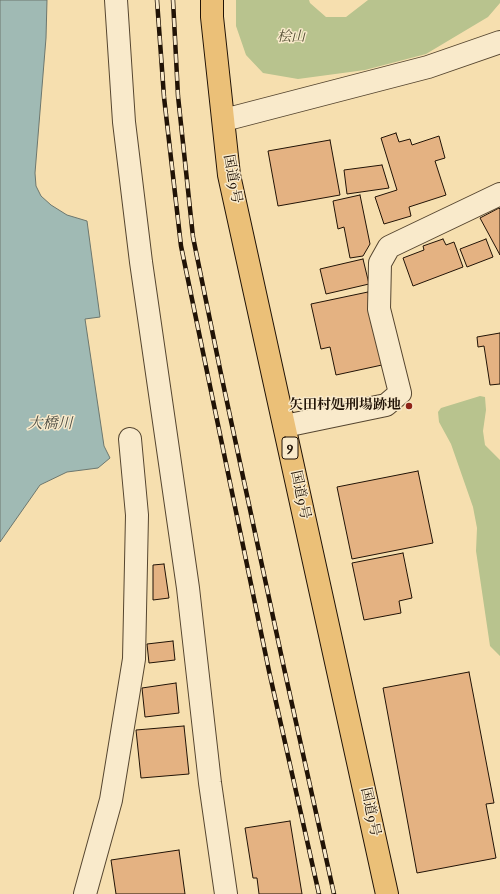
<!DOCTYPE html>
<meta charset="utf-8">
<style>
body{margin:0}
canvas{display:block;background:#f6dfaf}
</style>
<canvas width="500" height="894"></canvas>
<script>
const ctx = document.querySelector('canvas').getContext('2d');
ctx.lineJoin = 'round';
function fill(path, color) { ctx.fillStyle = color; ctx.fill(path, 'evenodd'); }
const poly = rows => new Path2D(rows.map(r => 'M' + r).join(''));
function trace(path, color, width, dash) { ctx.strokeStyle = color; ctx.lineWidth = width; ctx.lineCap = dash ? 'butt' : 'round'; ctx.setLineDash(dash || []); ctx.stroke(path); }
function label(font, color, halo, rows, align = 'center') {
  ctx.font = font + ' "IM FELL Great Primer","Noto Serif JP",serif'; ctx.lineWidth = 3; ctx.setLineDash([]); ctx.textBaseline = 'middle'; ctx.strokeStyle = halo; ctx.fillStyle = color; for (const [text, x, y, turn = 0] of rows) {
    ctx.save(); ctx.translate(x, y); ctx.rotate((+turn || 0) * Math.PI / 180); ctx.textAlign = isNaN(turn) ? turn : align; if (halo) ctx.strokeText(text, 0, 0); ctx.fillText(text, 0, 0); ctx.restore();
  }
}
const green = poly([
 [236,0,309,0,310,3,326,17,346,17,368,0,500,0,500,3,488,17,426,54,365,70,298,79,263,73,246,55,236,26],
 [480,396,485,397,486,410,483,431,485,445,500,460,500,656,490,646,476,551,477,528,473,507,451,444,439,422,438,412,441,408]
]);
const water = poly([
 [0,0,47,0,46,38,35,173,36,186,41,196,51,205,67,215,87,221,100,317,85,319,104,446,110,458,98,468,67,472,40,485,0,542,0,0]
]);
const building = poly([
 [396,133,399,142,410,139,412,145,439,136,445,158,435,161,446,195,409,207,411,216,384,224,375,197,397,190,381,138,396,133],
 [330,140,340,195,278,206,268,151,330,140],
 [382,165,389,188,347,194,344,170,382,165],
 [360,195,370,244,363,256,350,258,344,227,338,229,333,201,360,195],
 [499,208,500,209,500,255,480,218,499,208],
 [443,239,446,245,454,242,463,267,413,286,403,258,424,250,423,246,443,239],
 [486,239,493,257,467,267,460,249,486,239],
 [363,259,369,284,326,294,320,269,363,259],
 [368,292,382,365,336,375,330,347,321,349,311,304,368,292],
 [500,333,500,384,490,385,484,346,478,347,477,337,500,333],
 [418,471,433,543,352,559,337,487,418,471],
 [403,553,412,598,399,601,401,613,364,620,352,563,403,553],
 [164,564,169,598,153,600,153,565,164,564],
 [173,641,175,660,149,663,147,644,173,641],
 [469,672,494,803,486,804,496,858,417,873,383,688,469,672],
 [176,683,179,713,145,717,142,688,176,683],
 [184,726,189,774,141,778,136,730,184,726],
 [290,821,302,894,259,894,257,878,253,878,245,828,290,821],
 [179,850,185,894,116,894,111,860,179,850]
]);
const minor = poly([
 [224,120,428,67,500,42],
 [285,426,386,405,400,393,379,309,380,263,389,247,500,194],
 [85,894,111,800,134,659,137,515,130,439]
]);
const tertiary = poly([
 [116,0,124,122,141,262,188,588,210,783,226,894]
]);
const trunk = poly([
 [212,0,212,17,229,175,387,894]
]);
const rail = poly([
 [157,0,164,97,181,246,269,671,319,894],
 [173,0,178,96,193,237,221,374,284,668,334,894]
]);
const markers = [
 [409,406,4,"#8f2418"]
];
const shields = [
 [290,448,16]
];
const shieldNames = [
 ["9",290,448]
];
const parkNames = [
 ["桧山",291,38]
];
const streetNames = [
 ["国道9号",232,179,80],
 ["国道9号",300,495,78],
 ["国道9号",370,812,78]
];
const poiNames = [
 ["矢田村処刑場跡地",401,406]
];
const waterNames = [
 ["大橋川",50,424]
];
fill(green, '#b8c38e');
fill(water, '#a0bab4');
trace(water, '#6d776e', 1);
fill(building, '#e4b282');
trace(building, '#211306', 1);
trace(minor, '#564630', 24);
trace(tertiary, '#564630', 24);
trace(trunk, '#211306', 24);
trace(minor, '#f9eacb', 22);
trace(tertiary, '#f9eacb', 22);
trace(trunk, '#ebc078', 22);
trace(rail, '#211306', 4.5);
trace(rail, '#f9eacb', 3, [9]);
for (const [x, y, r, color] of markers) { const dot = new Path2D(); dot.arc(x, y, r, 0, 2 * Math.PI); ctx.fillStyle = color; ctx.fill(dot); trace(dot, '#f9eacb', 1.5); }
for (const [x, y, w] of shields) { const box = new Path2D(); box.roundRect(x - w / 2, y - 11, w, 22, 3); ctx.fillStyle = '#f9eacb'; ctx.fill(box); trace(box, '#211306', 1); }
label('bold 13px', '#211306', null, shieldNames);
label('italic 14px', '#565136', '#f9eacb', parkNames);
label('14px', '#211306', '#f9eacb', streetNames);
label('bold 14px', '#211306', '#f9eacb', poiNames, 'right');
label('italic 15px', '#4d4d43', '#f9eacb', waterNames);
</script>
